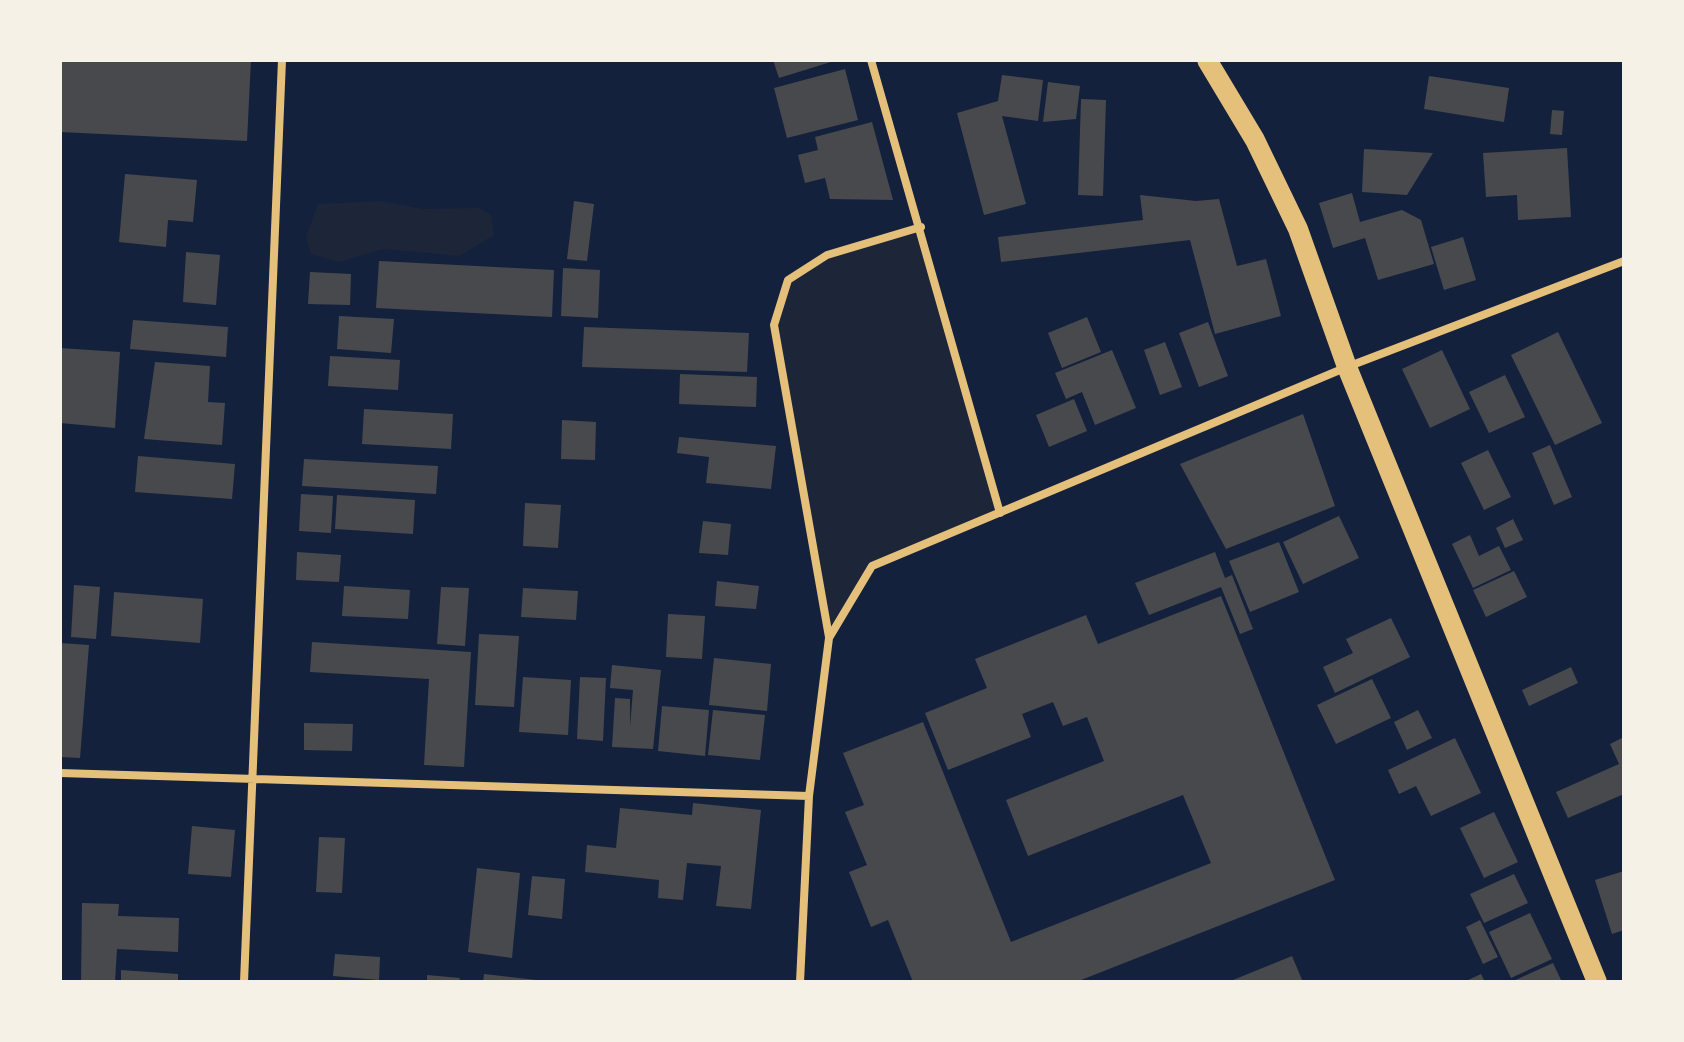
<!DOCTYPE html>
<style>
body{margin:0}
#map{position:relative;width:1684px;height:1042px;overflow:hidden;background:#14213d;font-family:Jost,sans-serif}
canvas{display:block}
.frame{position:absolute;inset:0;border:62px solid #f6f1e7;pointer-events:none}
</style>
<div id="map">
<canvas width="1684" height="1042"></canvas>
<div class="frame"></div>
</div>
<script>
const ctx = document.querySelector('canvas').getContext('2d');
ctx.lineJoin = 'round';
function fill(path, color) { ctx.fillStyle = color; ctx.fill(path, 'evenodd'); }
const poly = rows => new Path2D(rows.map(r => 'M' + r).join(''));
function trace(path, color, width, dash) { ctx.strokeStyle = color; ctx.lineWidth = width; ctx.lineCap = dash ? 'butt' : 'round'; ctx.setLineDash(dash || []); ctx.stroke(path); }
const green = poly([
 [380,201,423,209,479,208,491,215,494,235,459,256,383,249,339,262,311,254,306,237,318,204],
 [921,227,1000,513,873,566,829,638,774,325,788,280,827,255]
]);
const building = poly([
 [60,60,251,60,247,141,60,132],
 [773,60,834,60,834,61,779,78],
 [845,69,858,120,787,138,774,88],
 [1002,75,1043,80,1038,121,1002,116,1026,204,984,215,957,113,998,101],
 [1429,76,1509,88,1504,122,1424,109],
 [1048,82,1080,86,1076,119,1043,122],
 [1081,99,1106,100,1103,196,1078,195],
 [1552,110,1564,111,1562,135,1550,134],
 [872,122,893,200,830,199,825,178,805,183,798,155,818,150,815,137],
 [1567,148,1571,217,1518,220,1517,195,1486,197,1483,153],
 [1364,149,1433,153,1407,195,1362,192],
 [125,174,197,180,193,222,168,220,166,247,119,242],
 [1352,193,1360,222,1402,210,1421,220,1434,264,1378,280,1365,238,1333,248,1319,203],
 [1140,195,1196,201,1219,199,1237,266,1266,259,1281,316,1215,334,1190,240,1001,262,998,237,1143,220],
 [574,201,594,204,587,261,567,259],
 [1463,237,1476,280,1444,290,1431,247],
 [186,252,220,255,216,305,183,302],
 [379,261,554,270,552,317,376,308],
 [563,268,600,270,598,318,561,316],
 [310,272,351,274,350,305,308,304],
 [339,316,394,319,391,353,337,349],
 [1087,317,1101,352,1062,368,1048,333],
 [133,320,228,327,226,357,130,349],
 [1208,322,1228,376,1199,387,1179,333],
 [584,327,749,333,747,372,582,367],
 [1558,332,1602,423,1555,445,1511,355],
 [1165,342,1182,387,1160,395,1144,350],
 [60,348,120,352,115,428,60,423],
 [1112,350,1136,408,1095,425,1082,392,1066,399,1055,373],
 [1442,350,1470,409,1430,428,1402,369],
 [330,356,400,360,398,390,328,386],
 [155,362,210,366,208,402,225,403,222,445,144,439],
 [680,374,757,377,756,407,679,404],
 [1505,375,1525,417,1489,433,1469,392],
 [1074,399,1087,431,1049,447,1036,415],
 [364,409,453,414,451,449,362,444],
 [1303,414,1335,506,1226,549,1180,464],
 [562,420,596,422,595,460,561,459],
 [679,437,776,446,771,489,706,483,709,457,677,453],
 [1550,445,1572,497,1554,505,1532,453],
 [1488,450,1511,497,1484,510,1461,463],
 [138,456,235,464,232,499,135,492],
 [304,459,438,466,436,494,302,486],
 [301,494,333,496,331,533,299,531],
 [337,495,415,500,413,534,335,529],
 [525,503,561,505,558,548,523,546],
 [1339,516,1359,558,1303,584,1283,542],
 [1513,519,1523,540,1505,548,1496,528],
 [703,521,731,524,728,555,699,553],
 [1470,535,1479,556,1499,546,1511,570,1473,588,1452,544],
 [1279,542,1299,592,1250,612,1229,561],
 [297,552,341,555,339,582,296,580],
 [1215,552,1225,578,1232,575,1253,629,1240,634,1221,587,1149,615,1135,583],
 [1514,571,1527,597,1486,617,1473,590],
 [717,581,759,586,756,609,715,606],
 [74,585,100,587,96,639,71,637],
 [344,586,410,590,408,619,342,616],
 [441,587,469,588,465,646,437,644],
 [523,588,578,591,576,620,521,617],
 [114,592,203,599,200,643,111,636],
 [1221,596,1335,880,1076,982,913,982,888,920,871,927,849,872,867,865,845,812,864,805,843,753,923,722,1011,942,1211,863,1183,795,1028,856,1006,800,1104,761,1087,717,1063,726,1053,702,1022,714,1031,737,948,770,925,713,987,688,975,659,1086,615,1098,644],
 [668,614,705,616,702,659,666,657],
 [1391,618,1410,657,1335,693,1323,667,1353,653,1346,639],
 [479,634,519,636,514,707,475,705],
 [312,642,471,652,464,767,424,765,429,679,310,672],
 [60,643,89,645,80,758,60,757],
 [714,658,771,664,767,711,709,705],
 [612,665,661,670,653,749,612,747,615,698,630,699,630,727,633,690,610,688],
 [1571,667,1578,683,1529,706,1522,690],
 [523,677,571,680,568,735,519,732],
 [580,677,606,678,603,741,577,739],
 [1372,679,1391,718,1336,744,1317,705],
 [662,706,709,710,705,756,658,751],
 [713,710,765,715,760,760,708,755],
 [1418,710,1432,738,1407,750,1394,722],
 [304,723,353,724,352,751,304,750],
 [1624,737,1624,794,1568,818,1556,792,1619,764,1610,744],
 [1455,738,1481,793,1431,816,1416,786,1399,794,1388,770],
 [693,803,761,810,751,909,716,906,721,866,687,863,683,900,658,898,659,880,585,872,587,845,616,848,620,808,692,815],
 [1494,812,1518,862,1484,878,1460,828],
 [192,826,235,830,231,877,188,874],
 [319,837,345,838,342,893,316,892],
 [477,868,520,873,512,958,468,952],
 [1624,871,1624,930,1612,934,1595,880],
 [1514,874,1528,903,1484,923,1470,894],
 [532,876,565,879,562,919,528,915],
 [82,903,119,904,118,916,179,918,178,952,117,949,115,982,81,982],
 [1530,913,1552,959,1511,978,1489,932],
 [1480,920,1498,957,1483,964,1466,927],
 [335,954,380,957,379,980,333,976],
 [1292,956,1303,982,1228,982],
 [1553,963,1562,982,1511,982],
 [121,970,178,974,178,982,121,982],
 [484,974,537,980,537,982,483,982],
 [1481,974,1485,982,1464,982],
 [427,975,460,978,459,982,427,982]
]);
const minor = poly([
 [871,60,1000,513],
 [829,637,774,325,788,280,827,255,921,227],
 [60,773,809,796],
 [244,982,282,60],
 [800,982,809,796,829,638,872,566,1347,367,1624,261]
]);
const primary = poly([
 [1207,60,1255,140,1298,229,1347,367,1597,982]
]);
fill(green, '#1d2539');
fill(building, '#48494c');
trace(minor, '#e5c07b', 8);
trace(primary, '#e5c07b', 20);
</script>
